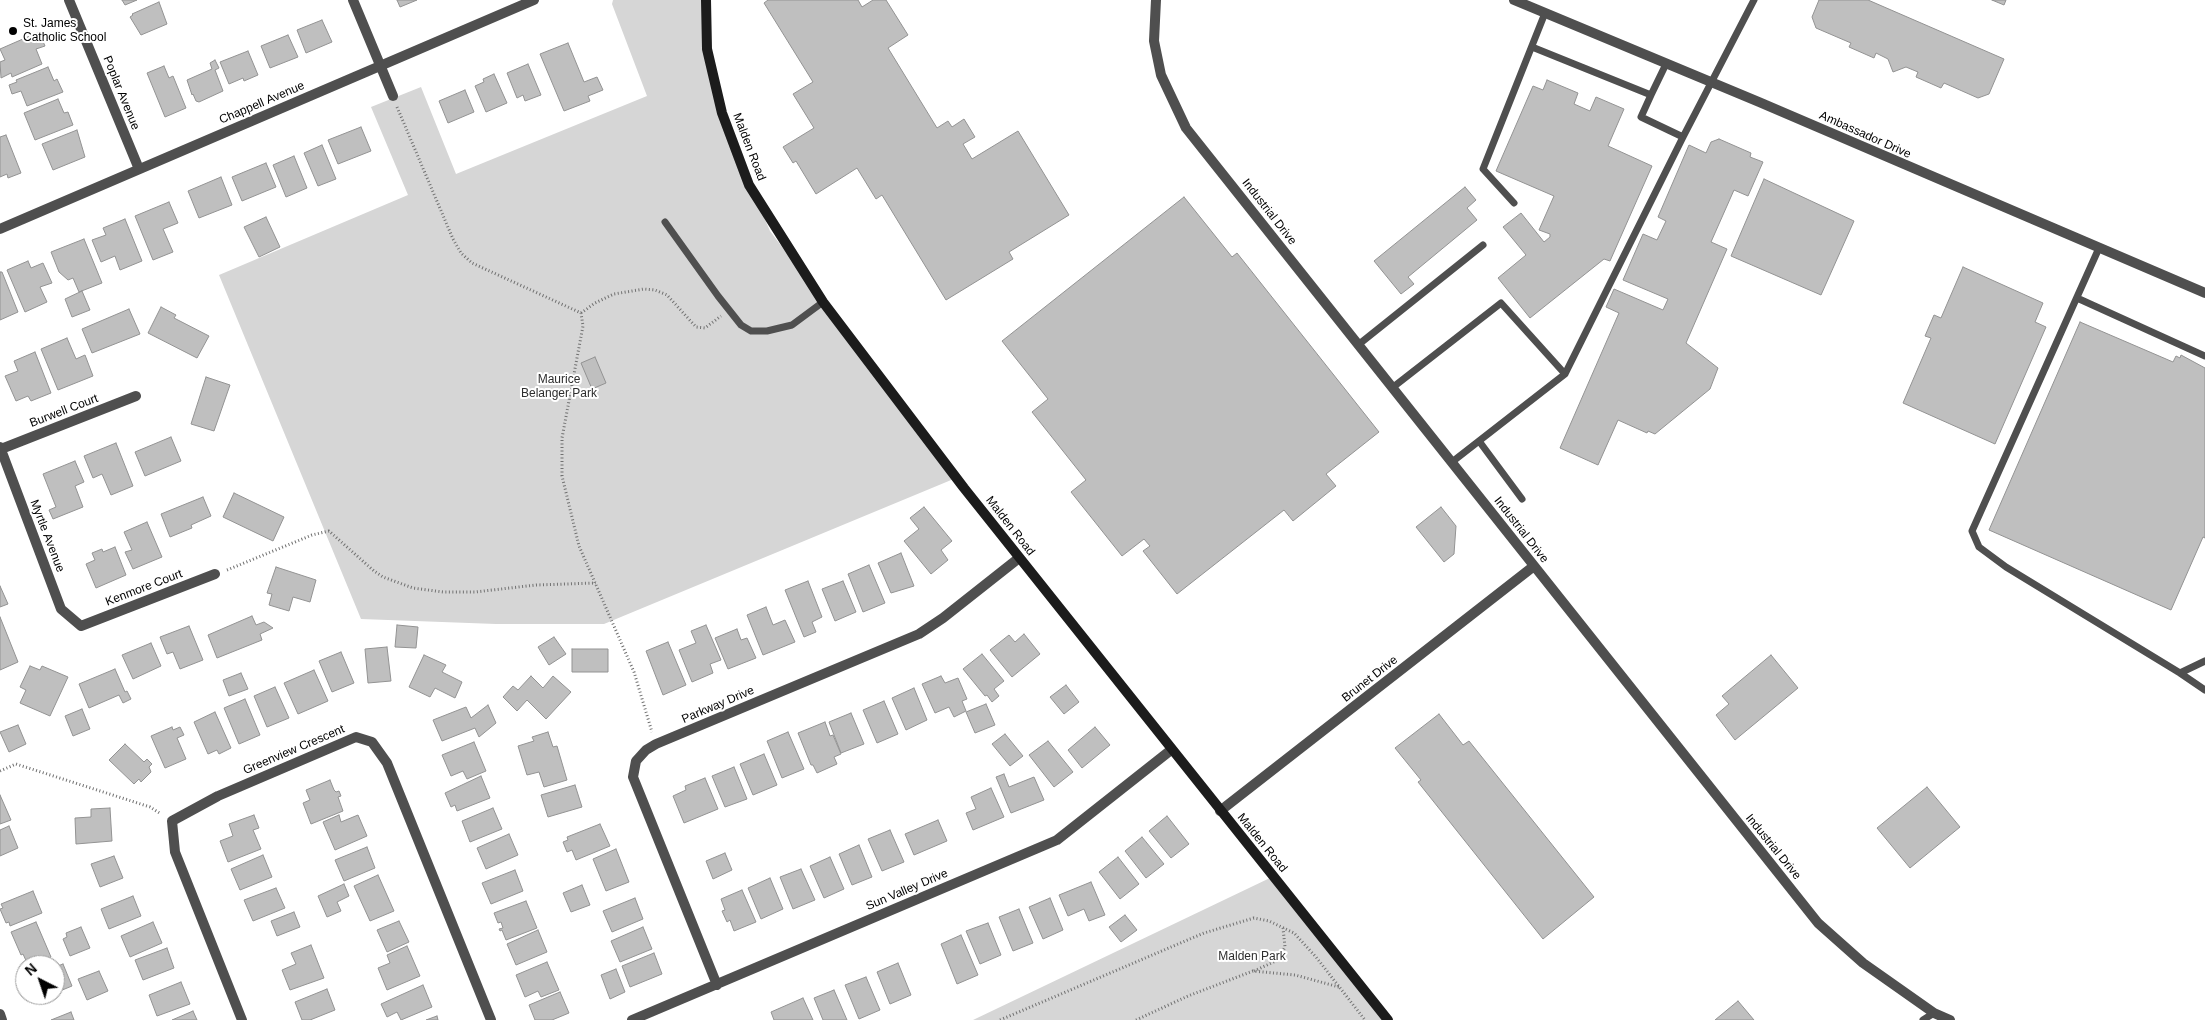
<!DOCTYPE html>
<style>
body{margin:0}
#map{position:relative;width:2205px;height:1020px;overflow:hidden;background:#fff;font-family:Arial,sans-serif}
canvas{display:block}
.north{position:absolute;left:15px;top:955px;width:50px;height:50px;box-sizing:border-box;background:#fff;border:1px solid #999;border-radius:50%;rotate:319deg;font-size:14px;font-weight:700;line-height:20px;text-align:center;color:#000}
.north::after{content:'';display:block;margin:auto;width:18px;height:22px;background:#000;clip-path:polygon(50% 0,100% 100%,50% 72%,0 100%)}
</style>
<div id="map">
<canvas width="2205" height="1020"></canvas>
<div class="north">N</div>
</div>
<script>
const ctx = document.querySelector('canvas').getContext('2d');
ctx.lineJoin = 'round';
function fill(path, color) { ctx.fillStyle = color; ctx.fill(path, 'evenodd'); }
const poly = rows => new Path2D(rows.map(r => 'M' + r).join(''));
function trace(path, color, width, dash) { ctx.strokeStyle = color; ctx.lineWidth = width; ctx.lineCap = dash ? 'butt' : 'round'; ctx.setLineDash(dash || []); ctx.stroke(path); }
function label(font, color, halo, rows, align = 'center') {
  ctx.font = font + ' Arial,sans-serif'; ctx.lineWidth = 4; ctx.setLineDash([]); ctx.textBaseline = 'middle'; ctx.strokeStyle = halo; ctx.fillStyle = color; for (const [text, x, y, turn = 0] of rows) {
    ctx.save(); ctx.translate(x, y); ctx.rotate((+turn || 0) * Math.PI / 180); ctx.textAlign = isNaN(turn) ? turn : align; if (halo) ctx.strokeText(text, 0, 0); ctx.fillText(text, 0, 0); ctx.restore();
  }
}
const green = poly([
 [613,0,709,0,711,68,739,160,770,231,956,478,604,624,496,624,361,619,219,275,408,195,371,107,421,87,456,174,647,96,612,4],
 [1272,877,1386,1020,973,1020]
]);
const building = poly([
 [122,0,137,0,125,5,122,0],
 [397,0,417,0,400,7,397,0],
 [768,0,858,0,862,7,873,0,886,0,908,35,888,48,937,128,948,121,952,127,964,119,975,137,963,144,972,159,1018,131,1069,215,1009,252,1013,259,946,300,882,195,876,199,857,168,816,194,796,161,793,163,783,147,814,128,793,94,813,82,764,3,768,0],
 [1819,0,1868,0,2004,59,1989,94,1978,98,1944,83,1941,88,1916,77,1918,72,1906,67,1893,72,1888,59,1876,53,1874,58,1849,47,1851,43,1816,28,1812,17,1819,0],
 [1992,0,2006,0,2004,5,1992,0],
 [159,2,167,24,141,35,130,17,133,15,132,14,159,2],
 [322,20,332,42,306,53,297,30,322,20],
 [39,32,45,46,36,49,42,64,12,77,11,73,1,78,0,62,5,60,0,49,39,32],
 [288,35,298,57,270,68,261,46,288,35],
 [568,43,584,82,597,77,603,90,588,96,590,101,564,111,540,54,568,43],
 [248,51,258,75,244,81,243,78,229,84,220,62,248,51],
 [215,60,219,68,215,70,223,91,199,102,196,101,193,94,192,95,187,80,212,69,210,63,215,60],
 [528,64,541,95,525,101,523,95,517,98,507,73,528,64],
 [164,66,169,78,173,76,186,108,165,117,147,73,164,66],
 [48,67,54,81,57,79,63,92,27,106,21,91,12,94,9,85,17,82,16,80,48,67],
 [494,74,507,103,486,112,475,86,484,82,483,79,494,74],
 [1547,80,1578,93,1574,104,1590,111,1596,97,1624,109,1608,146,1652,166,1610,261,1604,259,1530,318,1498,278,1526,255,1503,227,1521,213,1544,242,1550,237,1550,234,1539,230,1554,196,1496,171,1533,86,1543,90,1547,80],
 [465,90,474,112,448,123,439,101,465,90],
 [58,99,64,113,68,112,73,125,35,140,24,113,58,99],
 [361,127,371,151,338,164,328,140,361,127],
 [77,130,85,157,53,170,42,144,77,130],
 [6,135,21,173,8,178,7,174,0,177,0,137,6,135],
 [1719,139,1751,153,1750,157,1763,162,1748,196,1734,190,1711,242,1727,249,1686,343,1718,368,1710,389,1655,434,1648,431,1647,433,1618,420,1598,465,1560,448,1619,313,1606,307,1614,289,1663,310,1668,299,1623,280,1643,234,1657,240,1666,221,1658,217,1689,145,1706,153,1711,142,1719,139],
 [322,145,336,179,318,186,304,153,322,145],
 [294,156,307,188,286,197,273,165,294,156],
 [266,163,276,187,242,201,232,177,266,163],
 [221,177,232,205,199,218,188,191,221,177],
 [1764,179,1854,221,1821,295,1731,256,1764,179],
 [1465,187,1476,200,1467,208,1477,220,1408,277,1414,284,1401,294,1374,261,1465,187],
 [1184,197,1232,257,1237,253,1379,432,1326,474,1336,486,1293,521,1284,510,1177,594,1143,551,1150,546,1144,539,1122,556,1071,492,1086,480,1032,412,1048,399,1002,341,1184,197],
 [169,202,178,223,163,229,173,252,153,260,135,216,169,202],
 [266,217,280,247,259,257,244,227,266,217],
 [125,219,142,261,120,270,115,256,101,262,92,240,106,235,103,228,125,219],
 [84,239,102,283,79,292,73,278,68,280,59,272,51,252,84,239],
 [28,261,31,268,43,263,52,283,40,287,47,302,25,312,7,270,28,261],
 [1963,267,2043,303,2035,322,2046,327,1995,444,1903,403,1931,338,1925,336,1934,315,1941,318,1963,267],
 [0,272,2,272,18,312,0,320,0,272],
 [82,291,90,310,72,317,65,299,82,291],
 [161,307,176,315,174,318,209,336,197,358,148,333,161,307],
 [129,309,140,334,92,353,82,329,129,309],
 [2080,322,2173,362,2176,356,2180,358,2181,355,2205,368,2205,538,2203,537,2171,610,1989,530,2080,322],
 [67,338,76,359,85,355,93,376,58,390,41,349,67,338],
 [35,352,51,393,31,401,28,396,16,401,5,376,18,371,14,361,35,352],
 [595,357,606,383,592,389,581,363,595,357],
 [206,377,230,385,214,431,191,424,206,377],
 [171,437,181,461,145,476,135,452,171,437],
 [116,443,133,486,111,495,102,474,93,478,84,456,116,443],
 [75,461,84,482,75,486,83,507,53,519,49,510,56,507,43,474,75,461],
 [234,493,284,517,273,541,223,517,234,493],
 [203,497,211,516,191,525,192,528,170,537,161,514,203,497],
 [924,507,952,541,941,550,948,560,931,574,904,541,919,529,910,518,924,507],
 [1441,507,1456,526,1454,554,1444,562,1416,527,1441,507],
 [147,522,162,557,133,569,125,552,132,550,124,532,147,522],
 [115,547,126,575,96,588,86,564,95,560,92,553,102,549,103,552,115,547],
 [901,553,914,586,891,593,878,563,901,553],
 [869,565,885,603,863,612,848,574,869,565],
 [276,567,316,580,310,602,293,597,289,611,269,605,272,594,267,593,276,567],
 [808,581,822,617,812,622,816,632,804,637,785,590,808,581],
 [843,581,856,612,835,621,822,589,843,581],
 [0,586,8,604,0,607,0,586],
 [766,607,773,625,785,620,795,642,763,655,747,615,766,607],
 [252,616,256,625,264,622,273,628,260,634,262,640,217,658,208,635,252,616],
 [0,617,18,662,0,670,0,617],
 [397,625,418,627,416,648,395,647,397,625],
 [706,625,721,660,710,664,713,673,692,682,679,650,696,643,691,631,706,625],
 [189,626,203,660,180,669,173,652,167,654,160,637,189,626],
 [737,629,741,640,747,638,756,658,728,669,715,638,737,629],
 [1024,634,1040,654,1012,677,990,650,1009,635,1015,642,1024,634],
 [554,637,566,654,549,665,538,647,554,637],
 [668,642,686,685,663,695,646,651,668,642],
 [151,643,161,666,133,679,122,655,151,643],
 [387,647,391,681,368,683,365,649,387,647],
 [572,649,608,649,608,672,572,672,572,649],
 [341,652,354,683,332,692,319,661,341,652],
 [982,654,1004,681,994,689,999,696,992,702,987,695,985,696,963,669,982,654],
 [424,655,446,665,442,672,462,682,455,698,435,688,430,697,409,687,424,655],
 [1771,655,1798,688,1735,740,1716,715,1729,704,1722,696,1771,655],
 [30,666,40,670,42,666,68,677,50,716,20,703,26,690,20,687,30,666],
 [115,669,125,692,127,691,131,699,123,703,119,695,89,708,79,684,115,669],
 [314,670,328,701,298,714,284,683,314,670],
 [241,673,248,689,229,696,223,680,241,673],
 [531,676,543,688,553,676,571,692,546,719,527,700,517,711,503,697,513,686,518,690,531,676],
 [941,676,945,683,958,678,967,699,962,701,966,711,954,717,949,707,935,713,922,684,941,676],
 [1066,685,1079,702,1064,714,1050,697,1066,685],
 [275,687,289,718,267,727,254,696,275,687],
 [914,688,927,720,906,730,892,698,914,688],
 [245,699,260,735,239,744,224,708,245,699],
 [884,701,898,734,877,743,863,710,884,701],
 [986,704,995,725,975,733,966,712,986,704],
 [488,705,496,723,479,737,475,728,442,741,433,720,466,707,471,718,488,705],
 [82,709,90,729,73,736,65,716,82,709],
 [215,712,231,748,219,754,217,750,208,754,194,722,215,712],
 [851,713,864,744,841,753,829,722,851,713],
 [1439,714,1463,745,1469,741,1594,897,1543,939,1418,782,1421,780,1395,748,1439,714],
 [825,722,830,736,833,735,841,754,834,757,837,764,817,773,813,765,811,765,798,733,825,722],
 [18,725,26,744,9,752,0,732,18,725],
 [172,727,173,730,180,727,184,735,177,738,186,759,165,768,151,736,172,727],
 [1095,727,1110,745,1082,768,1068,750,1095,727],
 [548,732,553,747,557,746,567,780,544,787,539,772,527,775,518,746,534,741,532,737,548,732],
 [788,732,804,769,782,778,767,741,788,732],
 [1005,734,1023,756,1010,766,992,744,1005,734],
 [1048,741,1073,772,1054,787,1029,755,1048,741],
 [474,742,486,771,467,779,463,771,451,776,442,755,474,742],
 [125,744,144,762,147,759,152,764,149,767,151,772,141,782,139,779,134,784,109,760,125,744],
 [764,754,777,785,753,795,740,764,764,754],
 [734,767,747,799,725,807,712,776,734,767],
 [1004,774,1009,787,1034,777,1044,800,1011,813,996,777,1004,774],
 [481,776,490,798,457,811,455,805,451,807,445,793,481,776],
 [705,778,718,809,684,823,673,796,686,790,685,786,705,778],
 [330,780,334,790,336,792,339,791,341,796,338,797,343,811,311,824,303,803,310,800,306,790,330,780],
 [575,785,582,807,548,817,541,795,575,785],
 [1927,787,1960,827,1910,868,1877,828,1927,787],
 [991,788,1004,817,973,830,966,813,976,809,971,797,991,788],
 [0,795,11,820,0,824,0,795],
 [110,808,112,841,76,844,75,818,91,817,91,809,110,808],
 [493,808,502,829,470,842,462,821,493,808],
 [254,815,259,828,253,830,261,849,228,862,220,841,233,836,229,824,254,815],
 [339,815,341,822,358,815,367,836,335,850,323,822,339,815],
 [1167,816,1189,844,1171,858,1149,831,1167,816],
 [938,820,947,841,914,855,905,834,938,820],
 [600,824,610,846,576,860,572,850,567,852,563,842,568,840,567,837,600,824],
 [9,826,18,848,0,856,0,830,9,826],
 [890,830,904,862,882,871,868,839,890,830],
 [509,834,518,855,486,869,477,848,509,834],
 [1142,837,1164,864,1146,878,1125,851,1142,837],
 [859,845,872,877,852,885,839,854,859,845],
 [367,847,375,868,344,881,335,860,367,847],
 [616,849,629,882,606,891,593,859,616,849],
 [725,853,732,870,713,879,706,861,725,853],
 [263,855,272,877,240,890,231,869,263,855],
 [114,856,123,878,100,887,91,864,114,856],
 [830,857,844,889,824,898,810,866,830,857],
 [1118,857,1139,884,1120,899,1099,872,1118,857],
 [801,869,815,900,793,909,780,877,801,869],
 [515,870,523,891,491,904,482,883,515,870],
 [378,875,394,911,370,921,354,886,378,875],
 [770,878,783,909,761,919,748,888,770,878],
 [1091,882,1105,915,1089,921,1084,909,1068,916,1059,895,1091,882],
 [344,884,349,896,337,902,341,911,327,917,318,896,344,884],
 [582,885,590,905,571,912,563,893,582,885],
 [276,888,285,908,253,921,244,900,276,888],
 [742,890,756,922,734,931,730,920,727,922,722,911,725,910,721,899,742,890],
 [33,891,42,913,10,926,9,922,6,923,0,909,3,908,1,904,33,891],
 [133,896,141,916,109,929,101,909,133,896],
 [635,898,643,919,612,932,603,911,635,898],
 [1050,898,1063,930,1043,939,1029,907,1050,898],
 [526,901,537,928,506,940,502,930,500,931,499,929,503,928,501,922,498,923,494,913,526,901],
 [1019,909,1033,943,1013,951,999,917,1019,909],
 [294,912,300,927,277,936,271,921,294,912],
 [1125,915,1137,930,1121,942,1109,927,1125,915],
 [399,921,409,942,387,952,377,930,399,921],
 [36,922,51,957,33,965,28,965,23,954,21,955,11,932,36,922],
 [153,922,162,943,130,957,121,936,153,922],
 [988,923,1001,955,980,964,966,931,988,923],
 [81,927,90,948,70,956,63,939,67,937,66,933,81,927],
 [643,927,652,949,620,962,611,941,643,927],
 [538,930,547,952,516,965,507,944,538,930],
 [961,935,978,975,957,984,941,944,961,935],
 [311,945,324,978,290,990,282,970,296,964,291,953,311,945],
 [407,946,420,976,387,990,378,968,390,963,387,955,407,946],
 [167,948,174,968,143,980,135,960,167,948],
 [654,953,662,974,630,987,622,966,654,953],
 [547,962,559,990,541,997,538,991,525,997,516,975,547,962],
 [898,963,911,995,890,1004,877,972,898,963],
 [63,964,72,986,55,993,55,967,63,964],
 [616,969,625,992,610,999,601,975,616,969],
 [99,971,108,991,87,1000,78,979,99,971],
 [866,977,880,1010,859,1019,845,985,866,977],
 [181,982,190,1004,157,1016,149,995,181,982],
 [423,985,432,1007,401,1020,397,1012,387,1017,381,1004,423,985],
 [327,989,335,1010,310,1020,302,1020,295,1002,327,989],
 [834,990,847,1020,823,1020,814,998,834,990],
 [560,992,569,1013,552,1020,535,1020,529,1005,560,992],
 [38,995,51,995,40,999,38,995],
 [803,998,813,1020,774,1020,771,1012,803,998],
 [1738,1001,1754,1020,1715,1020,1738,1001],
 [193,1011,197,1020,172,1020,193,1011],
 [71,1012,74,1020,51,1020,71,1012],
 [437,1016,438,1020,426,1020,437,1016]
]);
const path = poly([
 [397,107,453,239,461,253,472,263,581,313,583,326,562,438,562,476,579,546,634,672,652,732],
 [581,313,595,303,614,294,644,289,655,290,667,295,696,327,705,328,721,316],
 [227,570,312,535,329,531,374,571,383,577,413,588,443,592,475,592,536,585,596,583],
 [0,771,16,764,150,807,161,814],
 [1254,971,1278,960,1285,947,1283,928],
 [1000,1020,1204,933,1254,918,1269,921,1294,933,1316,957,1365,1020],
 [1136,1020,1188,996,1253,971,1295,975,1339,987]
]);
const lane = poly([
 [1532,47,1651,95,1666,64],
 [1651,95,1641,117,1683,137],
 [1514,203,1483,169,1545,13],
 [665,222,718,296,741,325,751,331,767,331,792,325,823,302],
 [2099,248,1972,531,1979,547,2006,567,2180,673,2205,690],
 [2077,298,2205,356],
 [1358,345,1483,245],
 [1392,388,1501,303,1565,374],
 [1479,441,1522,499],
 [1452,462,1565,374,1683,137,1754,0],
 [2180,673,2205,661],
 [1923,1020,1934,1013]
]);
const street = poly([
 [69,0,139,169],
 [353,0,393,96],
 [1156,0,1154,41,1161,75,1186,128,1818,923,1863,963,1934,1013,1950,1020],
 [1514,0,1759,102,2205,293],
 [0,229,534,0],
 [0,447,61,609,81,626,215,574],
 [1,449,136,396],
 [1220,811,1534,566],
 [717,985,633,777,636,761,646,750,656,744,919,634,943,618,1019,558],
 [0,1014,2,1020],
 [242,1020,175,852,172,821,218,796,356,737,372,742,387,763,491,1020],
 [632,1020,1057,840,1171,750]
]);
const secondary = poly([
 [706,0,707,49,722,113,749,185,823,302,964,488,1388,1020]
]);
const markers = [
 [13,31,5,"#000"]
];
const poiNames = [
 ["St. James",23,24],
 ["Catholic School",23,38]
];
const streetNames = [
 ["Poplar Avenue",121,93,68],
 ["Chappell Avenue",262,103,-23],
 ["Ambassador Drive",1865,135,24],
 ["Malden Road",749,147,69],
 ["Industrial Drive",1269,212,52],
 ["Burwell Court",64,411,-21],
 ["Malden Road",1010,526,52],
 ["Industrial Drive",1521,530,52],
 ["Myrtle Avenue",47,536,69],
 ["Kenmore Court",144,588,-21],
 ["Brunet Drive",1370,679,-38],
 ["Parkway Drive",718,705,-23],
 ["Greenview Crescent",294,750,-23],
 ["Malden Road",1262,843,51],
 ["Industrial Drive",1773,847,51],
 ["Sun Valley Drive",907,890,-23]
];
const parkNames = [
 ["Maurice",559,380],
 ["Belanger Park",559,394],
 ["Malden Park",1252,957]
];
fill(green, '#d6d6d6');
fill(building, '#bfbfbf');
trace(building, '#939393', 1);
trace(path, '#717171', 3, [1, 2.5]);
trace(lane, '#4f4f4f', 7);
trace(street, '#4f4f4f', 10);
trace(secondary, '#1c1c1c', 10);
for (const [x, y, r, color] of markers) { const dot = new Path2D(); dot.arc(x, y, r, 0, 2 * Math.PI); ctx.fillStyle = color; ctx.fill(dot); trace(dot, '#fff', 2); }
label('12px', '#000', '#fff', poiNames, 'left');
label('12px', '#000', '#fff', streetNames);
label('12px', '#2d2d2d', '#fff', parkNames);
</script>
